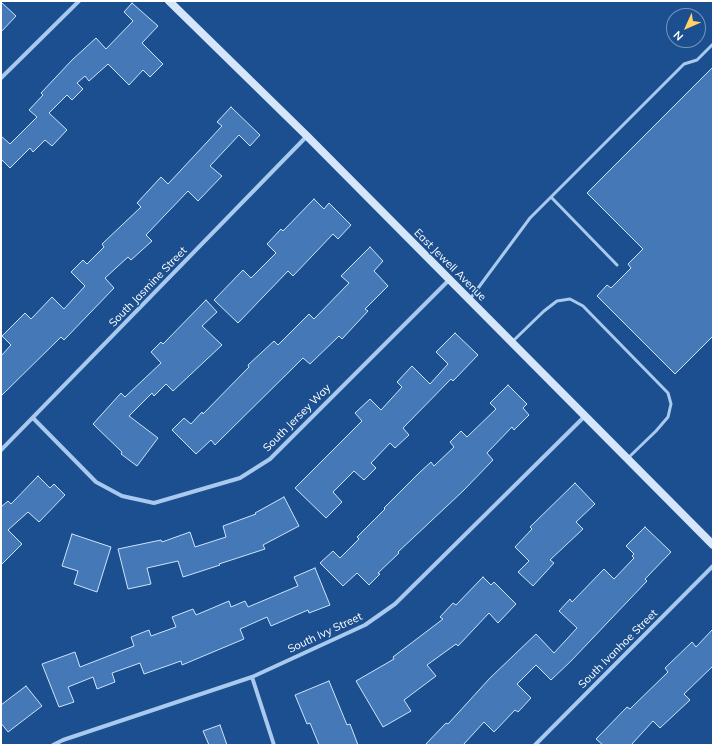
<!DOCTYPE html>
<style>
body{margin:0}
#map{position:relative;width:714px;height:746px;overflow:hidden;background:#1b4f8f;font-family:Mulish,sans-serif}
canvas{display:block}
.frame{position:absolute;inset:0;border:2px solid #fff;pointer-events:none}
.north{position:absolute;left:666px;top:8px;width:40px;height:40px;box-sizing:border-box;background:#1b4f8f;border:1px solid #7695bc;border-radius:50%;rotate:225deg;font-size:11px;font-weight:700;line-height:16px;text-align:center;color:#fff}
.north::after{content:'';display:block;margin:auto;width:14px;height:18px;background:#ffd166;clip-path:polygon(50% 0,100% 100%,50% 72%,0 100%)}
</style>
<div id="map">
<canvas width="714" height="746"></canvas>
<div class="frame"></div>
<div class="north">N</div>
</div>
<script>
const ctx = document.querySelector('canvas').getContext('2d');
ctx.lineJoin = 'round';
function fill(path, color) { ctx.fillStyle = color; ctx.fill(path, 'evenodd'); }
const poly = rows => new Path2D(rows.map(r => 'M' + r).join(''));
function trace(path, color, width, dash) { ctx.strokeStyle = color; ctx.lineWidth = width; ctx.lineCap = dash ? 'butt' : 'round'; ctx.setLineDash(dash || []); ctx.stroke(path); }
function label(font, color, halo, rows, align = 'center') {
  ctx.font = font + ' Mulish,sans-serif'; ctx.lineWidth = 3; ctx.setLineDash([]); ctx.textBaseline = 'middle'; ctx.strokeStyle = halo; ctx.fillStyle = color; for (const [text, x, y, turn = 0] of rows) {
    ctx.save(); ctx.translate(x, y); ctx.rotate((+turn || 0) * Math.PI / 180); ctx.textAlign = isNaN(turn) ? turn : align; if (halo) ctx.strokeText(text, 0, 0); ctx.fillText(text, 0, 0); ctx.restore();
  }
}
const building = poly([
 [1,2,16,16,1,32,1,2],
 [132,3,158,26,142,43,163,64,150,77,143,70,129,85,108,64,89,81,85,76,77,83,83,89,72,100,67,95,49,113,67,130,52,146,45,140,33,152,30,148,10,168,1,159,1,136,10,144,37,117,29,110,43,95,41,93,72,60,96,38,106,49,133,21,124,12,132,3],
 [713,67,713,336,675,374,597,296,607,285,611,288,631,268,628,264,643,249,587,193,713,67],
 [231,107,260,135,250,146,239,135,210,166,222,176,198,201,188,191,146,235,152,241,131,260,128,257,105,278,114,288,64,340,61,337,1,396,1,356,11,345,2,336,25,313,31,319,52,297,64,309,85,286,71,272,83,260,87,264,104,247,102,244,141,207,137,203,161,177,168,184,222,126,217,122,231,107],
 [314,199,324,209,329,203,351,225,338,239,333,234,293,276,288,271,238,323,214,300,243,270,251,278,276,253,267,244,281,229,283,231,314,199],
 [370,247,383,261,374,271,388,286,365,309,368,311,342,339,339,336,310,364,303,358,215,445,211,440,196,454,172,430,184,418,191,424,202,412,203,414,249,367,248,365,274,341,278,345,309,314,314,319,349,283,341,276,370,247],
 [206,300,217,312,202,326,222,345,173,391,166,384,154,396,152,393,129,416,158,438,137,466,121,454,122,452,93,424,121,393,125,397,161,363,151,352,161,342,163,344,206,300],
 [455,333,478,355,453,381,451,379,403,428,409,435,395,448,390,443,371,463,376,468,364,480,354,471,333,492,342,502,326,518,295,488,362,421,355,413,370,399,381,410,402,387,397,382,412,366,430,384,448,364,436,352,455,333],
 [508,385,527,404,523,408,529,415,514,430,512,427,487,453,493,460,463,491,398,552,399,553,378,573,380,574,369,585,357,573,343,586,320,563,333,551,340,558,359,539,357,537,385,509,384,508,419,473,431,462,434,466,454,447,450,442,461,431,467,437,496,409,490,403,508,385],
 [38,476,50,488,54,484,65,495,39,522,28,512,8,530,22,544,1,565,1,507,8,501,11,504,38,476],
 [575,483,595,504,576,522,583,529,550,560,554,563,533,586,518,572,529,561,515,547,532,529,530,527,575,483],
 [284,497,299,526,263,545,265,549,219,564,220,565,183,577,178,561,147,568,151,584,128,589,118,549,161,540,162,542,190,532,195,547,226,537,223,526,256,514,255,513,284,497],
 [645,527,671,552,645,579,647,581,571,661,551,680,536,665,517,684,531,698,518,712,515,710,494,732,484,722,463,745,425,745,446,723,448,724,490,678,536,634,554,653,577,628,559,611,570,599,572,602,604,569,614,579,634,558,632,556,634,554,626,546,645,527],
 [72,534,111,547,97,592,74,584,78,571,62,566,72,534],
 [315,568,330,605,309,613,308,610,271,626,267,617,240,629,244,639,182,665,181,661,144,674,140,663,112,673,115,682,97,689,93,677,68,687,74,702,59,707,42,664,75,652,80,667,134,646,131,637,149,630,151,636,176,627,172,617,193,609,196,615,229,601,231,607,245,601,248,607,298,586,294,577,315,568],
 [483,577,491,585,494,582,516,604,498,623,489,613,458,646,456,644,427,665,436,676,404,700,411,711,383,727,356,681,394,659,393,657,443,619,440,617,453,603,456,605,483,577],
 [713,629,713,666,684,694,690,700,660,728,653,721,631,745,603,745,596,739,627,707,630,709,668,672,665,668,692,642,696,647,713,629],
 [329,681,347,725,350,724,358,745,319,745,310,723,307,724,295,695,329,681],
 [26,686,42,706,8,732,1,723,1,705,26,686],
 [220,725,227,745,209,745,203,731,220,725]
]);
const lane = poly([
 [551,197,617,265],
 [470,299,530,218,684,64,697,60,713,44],
 [513,341,544,311,557,301,570,299,583,306,668,393,671,404,668,417,656,431,627,459]
]);
const street = poly([
 [1,78,79,1],
 [33,418,96,482,122,496,154,503,240,478,270,459,449,280],
 [1,450,307,136],
 [252,677,274,745],
 [53,745,63,740,252,677,365,625,395,604,585,416],
 [535,745,713,566]
]);
const secondary = poly([
 [169,1,307,136,713,545]
]);
const streetNames = [
 ["East Jewell Avenue",450,265,45],
 ["South Jasmine Street",148,287,-46],
 ["South Jersey Way",297,418,-45],
 ["South Ivy Street",325,633,-25],
 ["South Ivanhoe Street",618,649,-45]
];
fill(building, '#4478b7');
trace(building, '#cfe3fa', 1);
trace(lane, '#a9c9ee', 3);
trace(street, '#a9c9ee', 4);
trace(secondary, '#d6e6fa', 8);
label('11px', '#fff', '#1b4f8f', streetNames);
</script>
